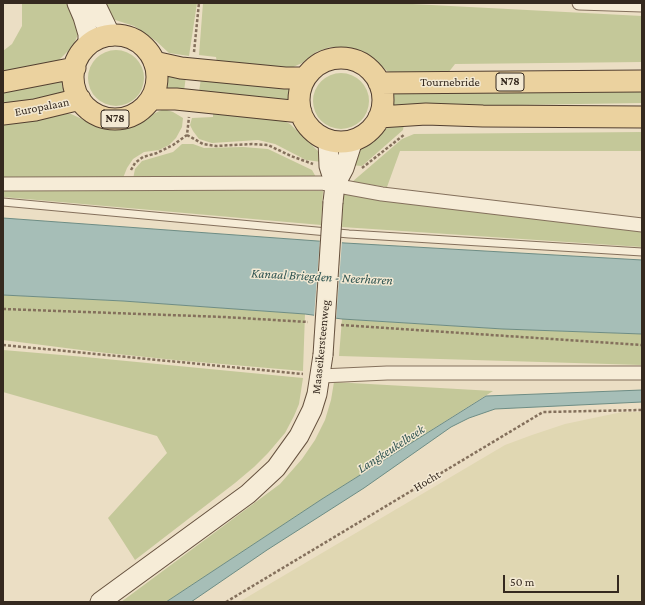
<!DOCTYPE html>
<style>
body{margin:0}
#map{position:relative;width:645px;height:605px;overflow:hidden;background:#ebdec4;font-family:"Crimson Pro",serif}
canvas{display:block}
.frame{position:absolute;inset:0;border:4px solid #35291f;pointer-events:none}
.scale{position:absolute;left:503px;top:575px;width:116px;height:18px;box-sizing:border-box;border:2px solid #35291f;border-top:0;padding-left:5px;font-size:12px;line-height:14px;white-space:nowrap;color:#35291f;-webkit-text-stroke:3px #f3e9d3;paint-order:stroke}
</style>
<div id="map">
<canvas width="645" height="605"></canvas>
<div class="frame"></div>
<div class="scale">50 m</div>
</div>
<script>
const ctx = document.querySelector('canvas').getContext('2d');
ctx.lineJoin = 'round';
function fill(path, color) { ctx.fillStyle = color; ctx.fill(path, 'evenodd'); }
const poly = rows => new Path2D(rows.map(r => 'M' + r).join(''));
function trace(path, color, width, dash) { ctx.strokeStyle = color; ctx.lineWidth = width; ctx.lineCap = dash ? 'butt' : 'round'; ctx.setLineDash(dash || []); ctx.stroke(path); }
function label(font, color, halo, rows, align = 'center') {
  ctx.font = font + ' "Crimson Pro",serif'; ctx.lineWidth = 3; ctx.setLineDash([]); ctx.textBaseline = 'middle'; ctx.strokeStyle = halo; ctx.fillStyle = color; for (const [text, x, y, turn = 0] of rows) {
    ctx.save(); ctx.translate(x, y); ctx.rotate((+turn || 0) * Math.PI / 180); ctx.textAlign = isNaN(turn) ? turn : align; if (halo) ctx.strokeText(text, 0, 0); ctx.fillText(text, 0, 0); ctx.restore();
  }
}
const farmland = poly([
 [622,412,642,412,642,602,239,602,505,445,532,435,565,424]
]);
const green = poly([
 [22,3,70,3,79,32,73,46,59,60,38,67,3,73,3,51,12,44,22,26],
 [101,3,197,3,189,56,169,53,156,41,134,26,109,18],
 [203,3,393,3,642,16,642,62,455,64,448,73,397,74,387,71,375,60,363,52,348,48,330,47,316,52,302,63,291,68,217,62,216,57,199,55],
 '88 78a28 28 0 1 1 56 0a28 28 0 1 1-56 0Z',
 '313 101a28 28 0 1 1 56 0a28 28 0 1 1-56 0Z',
 [166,76,186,76,184,91,164,89],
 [201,78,290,88,288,102,199,92],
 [61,80,64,93,3,105,3,91],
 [642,89,642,103,392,107,392,92],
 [164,109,173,112,183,118,182,127,176,138,169,145,159,150,144,152,133,159,127,168,123,178,3,178,3,123,63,114,71,114,93,124,104,128,116,129,127,128,143,121,153,114],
 [213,113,282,120,290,124,318,151,322,162,306,160,275,144,258,140,212,143,199,139,193,131,190,125,192,118,213,117],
 [404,124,403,130,362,166,350,165,358,151,375,139,388,127],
 [642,132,642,151,400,151,387,187,352,182,402,139,414,134],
 [182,144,193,144,204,148,243,147,268,149,312,170,317,179,133,179,135,169,142,161,173,152],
 [3,189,323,191,321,225,3,197],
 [343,193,642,230,642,247,342,227],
 [3,295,123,301,305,314,303,371,175,360,97,352,3,340],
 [342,319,503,329,642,334,642,365,339,356],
 [3,350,85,357,303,378,299,404,294,416,285,433,268,453,254,467,235,483,135,560,108,518,167,453,157,436,3,392],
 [334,382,493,391,322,499,166,602,121,602,280,484,302,459,315,440,325,420,331,400]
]);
const water = poly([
 [3,218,345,243,642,260,642,334,503,329,342,319,305,314,123,301,3,295,3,218],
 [642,390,642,402,495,409,469,418,451,427,364,488,267,550,191,602,166,602,322,499,486,396,642,390]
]);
const pier = poly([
 [320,239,342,241,336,320,314,317]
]);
const path = poly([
 [194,52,199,3],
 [187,135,203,144,216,146,252,144,268,145,291,156,313,164],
 [362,168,405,134],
 [131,170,135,163,143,157,157,153,173,145,187,135,189,117],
 [3,309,224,317,308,322],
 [341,325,642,345],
 [3,345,303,374],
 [226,602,543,412,642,410]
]);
const lane = poly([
 [3,202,349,234,642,252]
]);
const street = poly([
 [579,3,642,5],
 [3,184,322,183,382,194,642,225],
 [321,376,387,373,642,373]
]);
const secondary = poly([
 [77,3,83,17,88,34,88,45],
 [95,3,111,36],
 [328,140,329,166,335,185],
 [333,202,335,185,344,168,353,140],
 [100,602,248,494,276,468,299,436,312,410,317,394,323,355]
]);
const primary = poly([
 '73 77a42 42 0 1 1 84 0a42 42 0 1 1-84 0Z',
 '299 100a42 42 0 1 1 84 0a42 42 0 1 1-84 0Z',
 [154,62,181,68,285,78,305,78],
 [3,82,75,68],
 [379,83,642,81],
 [151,99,176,99,301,112],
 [3,114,35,110,80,99],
 [379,117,426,114,483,116,642,117]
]);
const secondaryBridge = poly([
 [323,355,333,202]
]);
const shields = [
 [510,82,28],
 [115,119,28]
];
const shieldNames = [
 ["N78",510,82],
 ["N78",115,119]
];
const streetNames = [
 ["Tournebride",450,82],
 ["Europalaan",42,107,-11],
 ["Maaseikersteenweg",321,347,-84],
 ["Hocht",427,481,-31]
];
const waterNames = [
 ["Kanaal Briegden - Neerharen",322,277,3],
 ["Langkeukelbeek",391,449,-33]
];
fill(farmland, '#e0d7b2');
fill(green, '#c4c899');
fill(water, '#a6beb7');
trace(water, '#6d8c84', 1);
fill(pier, '#ebdec4');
trace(lane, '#84705c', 9);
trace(street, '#84705c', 15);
trace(secondary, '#66523f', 21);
trace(primary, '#523f30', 23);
trace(path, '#84705c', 2.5, [3, 2]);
trace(lane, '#f6ecd7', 7);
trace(street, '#f6ecd7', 13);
trace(secondary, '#f6ecd7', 19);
trace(primary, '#ebd29f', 21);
trace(secondaryBridge, '#66523f', 21, []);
trace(secondaryBridge, '#f6ecd7', 19);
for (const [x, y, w] of shields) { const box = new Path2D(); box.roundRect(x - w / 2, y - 9, w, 18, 3); ctx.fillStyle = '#f3e9d3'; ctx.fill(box); trace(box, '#35291f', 1); }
label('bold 11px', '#35291f', null, shieldNames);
label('12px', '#35291f', '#f3e9d3', streetNames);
label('italic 13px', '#2f5451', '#f3e9d3', waterNames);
</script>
